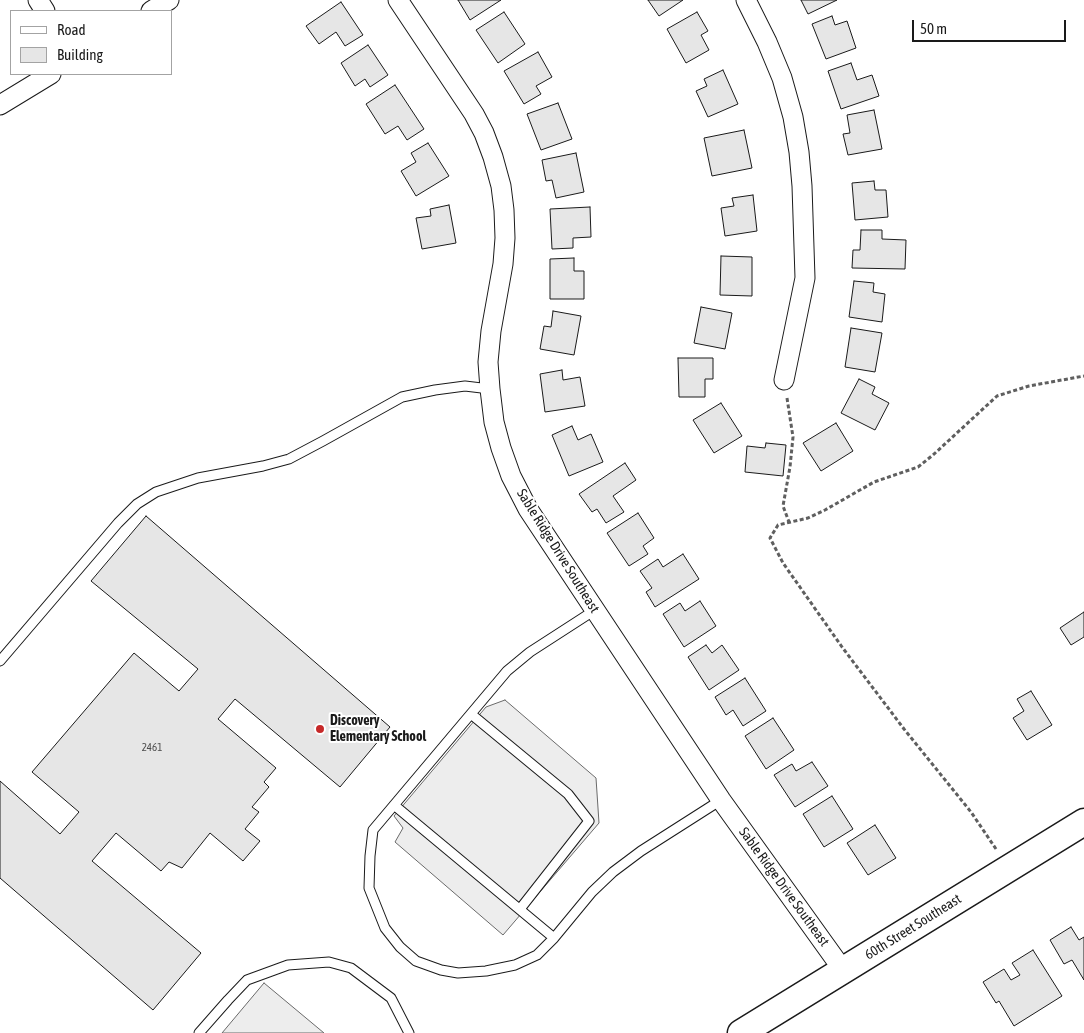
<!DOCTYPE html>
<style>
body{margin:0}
#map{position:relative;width:1084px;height:1033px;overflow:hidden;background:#fff;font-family:"Asap Condensed",sans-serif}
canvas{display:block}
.legend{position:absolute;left:10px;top:10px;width:162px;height:65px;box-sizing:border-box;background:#fff;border:1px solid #a3a3a3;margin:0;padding:6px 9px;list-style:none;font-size:15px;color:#1a1a1a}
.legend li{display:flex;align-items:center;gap:10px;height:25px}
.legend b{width:25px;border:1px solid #a3a3a3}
.scale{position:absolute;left:912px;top:20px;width:154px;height:22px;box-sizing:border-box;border:2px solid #1a1a1a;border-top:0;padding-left:6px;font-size:15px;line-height:18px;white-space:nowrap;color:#1a1a1a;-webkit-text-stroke:4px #fff;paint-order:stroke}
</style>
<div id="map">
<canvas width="1084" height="1033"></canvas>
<ul class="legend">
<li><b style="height:6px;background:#fff"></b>Road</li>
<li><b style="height:14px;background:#e6e6e6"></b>Building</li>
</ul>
<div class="scale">50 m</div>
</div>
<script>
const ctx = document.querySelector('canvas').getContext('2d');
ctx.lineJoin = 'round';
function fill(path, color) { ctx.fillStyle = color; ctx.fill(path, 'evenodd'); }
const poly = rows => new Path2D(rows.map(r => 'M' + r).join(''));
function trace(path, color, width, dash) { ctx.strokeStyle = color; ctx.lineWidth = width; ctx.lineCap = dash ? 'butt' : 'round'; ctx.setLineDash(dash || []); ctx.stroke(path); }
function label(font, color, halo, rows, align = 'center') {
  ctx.font = font + ' "Asap Condensed",sans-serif'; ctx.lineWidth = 4; ctx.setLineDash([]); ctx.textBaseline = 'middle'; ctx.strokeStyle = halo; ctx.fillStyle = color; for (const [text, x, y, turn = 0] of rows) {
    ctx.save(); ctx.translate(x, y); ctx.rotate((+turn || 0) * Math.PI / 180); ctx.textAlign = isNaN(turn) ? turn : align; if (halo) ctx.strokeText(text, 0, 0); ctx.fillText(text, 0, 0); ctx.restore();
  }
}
const parking = poly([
 [505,700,596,778,599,823,503,935,395,842,403,828,394,816,486,707,505,700],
 [264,983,324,1033,222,1033,264,983]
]);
const building = poly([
 [458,0,501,0,470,20,458,0],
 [648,0,683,0,659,16,648,0],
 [801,0,837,0,808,14,801,0],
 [341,2,363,35,345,46,336,32,319,44,306,26,341,2],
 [504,12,525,44,498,63,476,30,504,12],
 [697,12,708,31,701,35,709,50,686,63,667,29,697,12],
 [832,16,835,25,847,21,856,48,826,59,812,24,832,16],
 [368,45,388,75,370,87,365,79,355,86,341,63,368,45],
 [538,52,552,77,536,86,541,94,524,104,504,71,538,52],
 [851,63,857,80,872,75,879,96,841,109,828,71,851,63],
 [723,70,738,104,708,117,696,91,707,86,704,79,723,70],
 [395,85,424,129,407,140,398,126,385,134,366,104,395,85],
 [558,103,572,139,541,150,527,114,558,103],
 [874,110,882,149,848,155,843,134,850,133,847,115,874,110],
 [744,130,752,168,712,176,704,138,744,130],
 [428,143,449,176,416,196,401,171,416,162,411,153,428,143],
 [576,153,584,192,556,198,552,180,546,181,542,160,576,153],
 [874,181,875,190,886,190,888,217,855,220,852,183,874,181],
 [753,195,757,231,725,236,721,208,734,206,732,198,753,195],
 [449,205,456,243,422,249,416,218,431,216,430,209,449,205],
 [590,207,591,237,573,238,573,248,552,249,550,209,590,207],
 [861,230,882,230,882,239,906,240,905,269,852,268,853,250,860,250,861,230],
 [721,256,752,257,752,296,720,295,721,256],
 [574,258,574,271,584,271,584,299,550,299,550,259,574,258],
 [854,281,874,283,873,292,885,294,882,322,849,317,854,281],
 [701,307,732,313,725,349,694,343,701,307],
 [553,311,581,316,574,355,540,349,544,326,551,327,553,311],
 [851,328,882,333,875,372,845,367,851,328],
 [678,358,713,358,713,379,705,379,705,397,679,397,678,358],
 [562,370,563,380,580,377,585,406,545,412,540,374,562,370],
 [859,379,875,387,872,394,889,403,875,430,841,413,859,379],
 [721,403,742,436,714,453,693,420,721,403],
 [836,423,853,451,821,471,803,443,836,423],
 [572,426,578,440,591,434,603,462,569,476,552,435,572,426],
 [766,443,786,445,783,476,745,472,747,446,765,448,766,443],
 [625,463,636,480,613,496,624,512,606,523,597,509,592,512,579,494,625,463],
 [638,513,654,538,643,546,648,554,629,566,607,533,638,513],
 [146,516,390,727,340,787,235,699,218,719,276,768,264,782,269,787,252,807,259,812,245,829,260,841,243,861,210,833,182,868,169,862,161,871,116,833,92,861,201,953,153,1010,0,878,0,781,60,834,79,812,32,772,134,653,179,691,198,669,91,581,146,516],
 [683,554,699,579,655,607,646,592,652,588,640,571,658,559,663,567,683,554],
 [700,601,716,626,684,647,663,614,680,603,685,611,700,601],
 [1084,612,1084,637,1071,645,1060,628,1084,612],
 [706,645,712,653,722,645,739,670,709,690,688,657,706,645],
 [745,678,766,711,743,726,733,710,726,715,715,697,745,678],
 [1031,691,1052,725,1027,740,1013,718,1024,711,1017,699,1031,691],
 [773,718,794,750,766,769,745,736,773,718],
 [812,762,828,786,795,807,774,775,792,764,796,771,812,762],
 [832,796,853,829,824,847,803,814,832,796],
 [875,825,896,858,868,875,847,843,875,825],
 [1071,927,1079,940,1084,937,1084,980,1072,960,1064,964,1050,940,1071,927],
 [1033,950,1062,996,1014,1026,999,1001,996,1003,983,982,1004,969,1011,980,1020,975,1012,963,1033,950]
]);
const path = poly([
 [787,398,793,437,790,467,783,506,789,522],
 [996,849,971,812,904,729,842,647,783,563,770,538,778,525,808,518,825,510,874,482,918,467,933,455,997,396,1029,386,1084,376]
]);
const service = poly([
 [595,610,530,652,507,671,373,830,370,856,369,888,385,928,400,947,416,961,441,970,458,973,486,971,515,965,537,955,554,938,592,892,613,872,641,851,721,800],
 [0,661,118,523,137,504,156,492,198,478,263,466,289,459,323,441,402,397,435,390,465,386,490,389],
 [471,714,568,794,589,821,520,909],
 [394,805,554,938],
 [199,1033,228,1000,247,980,288,965,329,962,351,968,391,998,409,1033]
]);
const minor = poly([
 [38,0,45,11],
 [398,0,474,114,484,133,493,157,501,186,504,210,505,238,503,264,491,331,488,362,490,389,494,422,501,448,511,476,528,509,721,800,843,970],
 [746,0,767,42,782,78,793,117,799,152,802,186,805,278,784,380],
 [151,11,169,0],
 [0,105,51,74]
]);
const secondary = poly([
 [741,1033,1084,822]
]);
const markers = [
 [320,729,5,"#c62828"]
];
const numberNames = [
 ["2461",152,748]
];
const streetNames = [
 ["Sable Ridge Drive Southeast",558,551,58],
 ["Sable Ridge Drive Southeast",784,887,54],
 ["60th Street Southeast",913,927,-32]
];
const poiNames = [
 ["Discovery",330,721],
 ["Elementary School",330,737]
];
fill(parking, '#ededed');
trace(parking, '#6a6a6a', 1);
fill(building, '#e6e6e6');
trace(building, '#1a1a1a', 1);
trace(service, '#1a1a1a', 11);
trace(minor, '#1a1a1a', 21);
trace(secondary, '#1a1a1a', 29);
trace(path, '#5f5f5f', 3, [4, 2.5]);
trace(service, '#fff', 9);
trace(minor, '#fff', 19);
trace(secondary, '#fff', 26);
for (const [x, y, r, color] of markers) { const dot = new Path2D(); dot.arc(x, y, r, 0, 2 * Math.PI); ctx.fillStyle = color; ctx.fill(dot); trace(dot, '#fff', 2); }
label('11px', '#4d4d4d', null, numberNames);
label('14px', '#1a1a1a', '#fff', streetNames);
label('bold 14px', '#1a1a1a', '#fff', poiNames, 'left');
</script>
